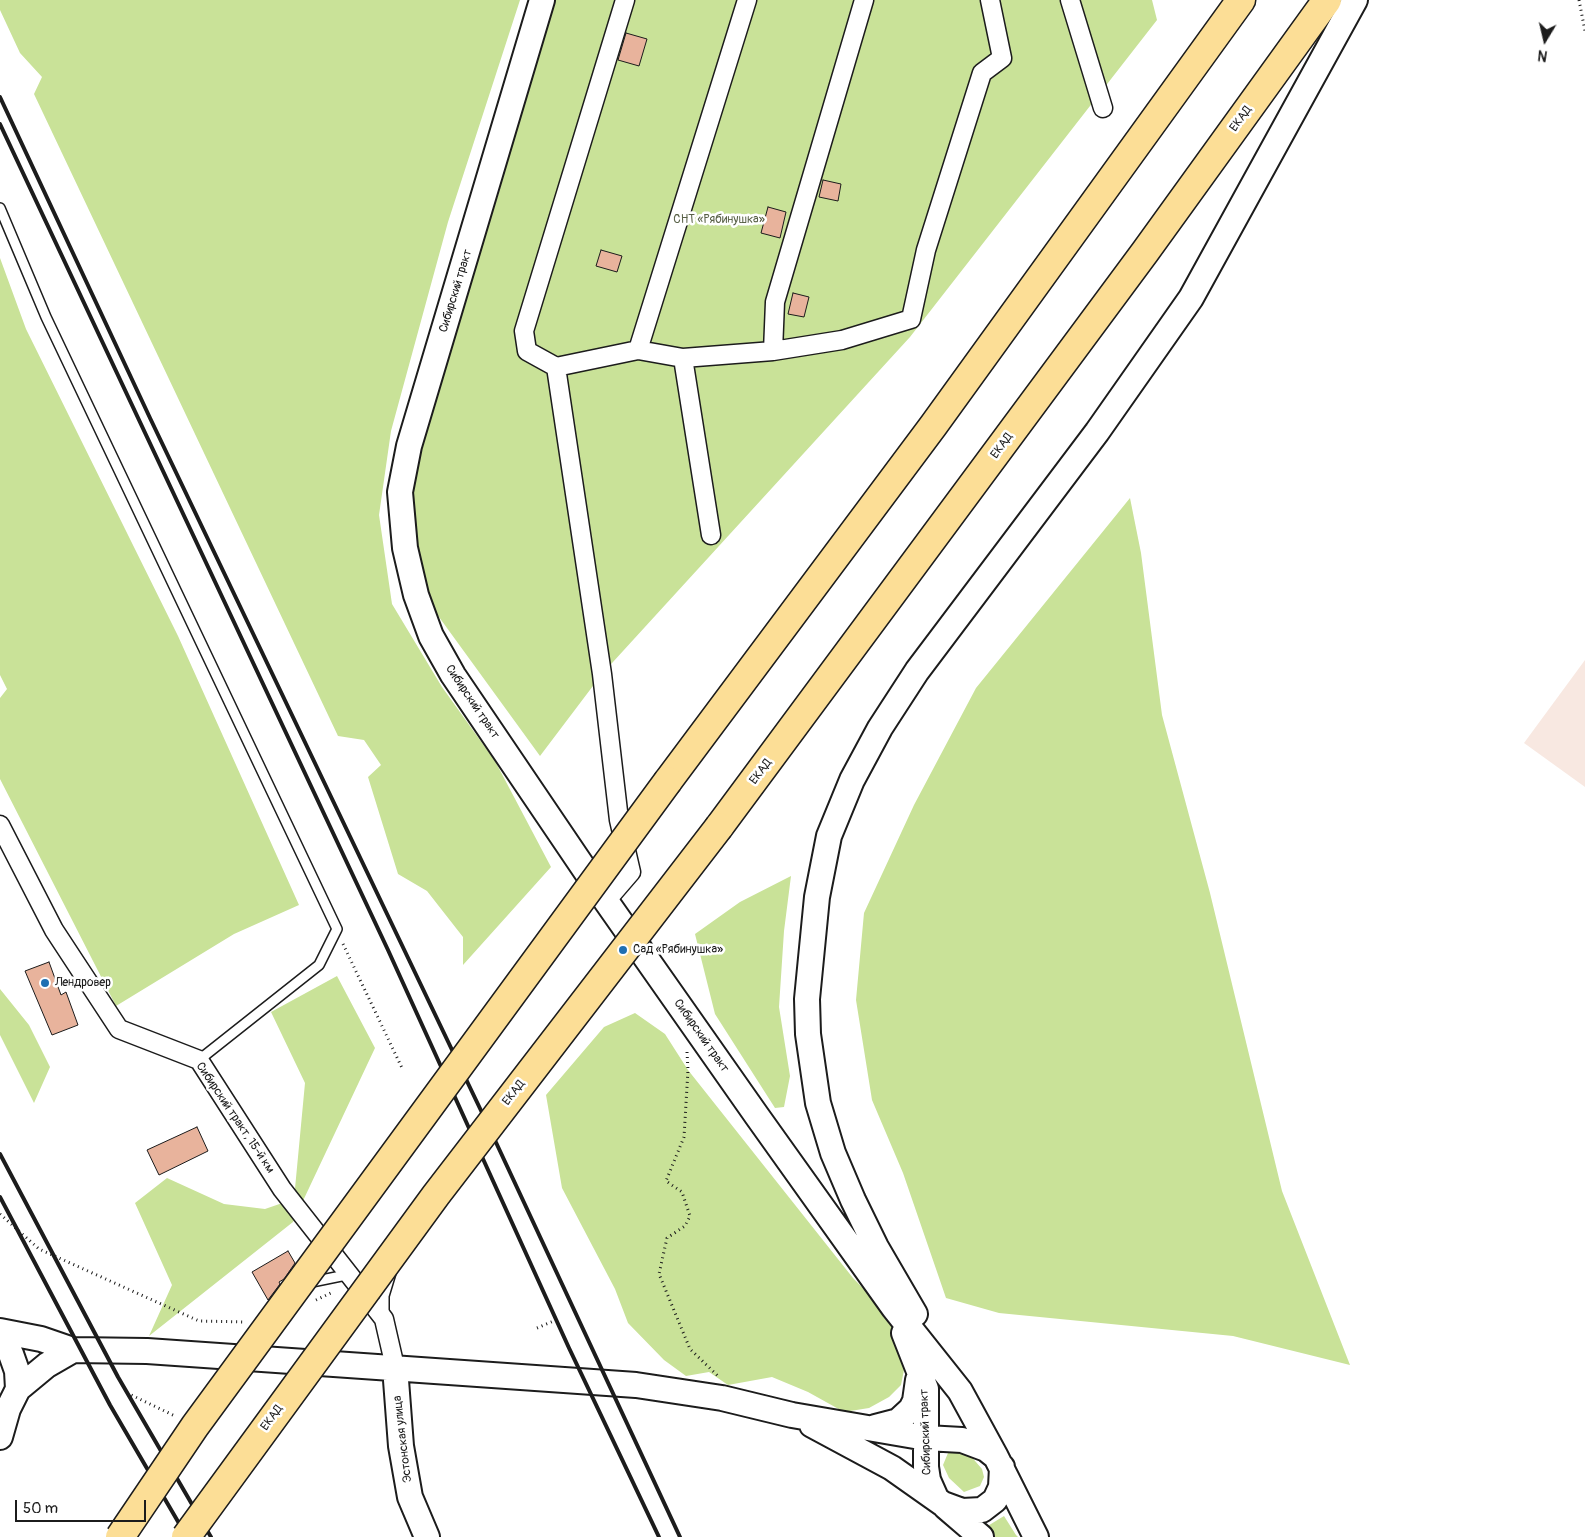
<!DOCTYPE html>
<meta charset="utf-8">
<style>
body{margin:0}
#map{position:relative;width:1585px;height:1537px;overflow:hidden;background:#fff;font-family:Pangolin,sans-serif}
canvas{display:block}
.north{position:absolute;left:1520px;top:15px;width:50px;height:50px;-webkit-text-stroke:4px #fff;paint-order:stroke;rotate:189deg;font-size:14px;font-weight:700;line-height:20px;text-align:center;color:#1c1c1c}
.north::after{content:'';display:block;margin:auto;width:18px;height:22px;background:#1c1c1c;clip-path:polygon(50% 0,100% 100%,50% 72%,0 100%)}
.scale{position:absolute;left:15px;top:1500px;width:131px;height:22px;box-sizing:border-box;border:2px solid #1c1c1c;border-top:0;padding-left:6px;font-size:15px;line-height:18px;white-space:nowrap;color:#1c1c1c;-webkit-text-stroke:4px #fff;paint-order:stroke}
</style>
<div id="map">
<canvas width="1585" height="1537"></canvas>
<div class="north">N</div>
<div class="scale">50 m</div>
</div>
<script>
const ctx = document.querySelector('canvas').getContext('2d');
ctx.lineJoin = 'round';
function fill(path, color) { ctx.fillStyle = color; ctx.fill(path, 'evenodd'); }
const poly = rows => new Path2D(rows.map(r => 'M' + r).join(''));
function trace(path, color, width, dash) { ctx.strokeStyle = color; ctx.lineWidth = width; ctx.lineCap = dash ? 'butt' : 'round'; ctx.setLineDash(dash || []); ctx.stroke(path); }
function label(font, color, halo, rows, align = 'center') {
  ctx.font = font + ' Pangolin,sans-serif'; ctx.lineWidth = 5; ctx.setLineDash([]); ctx.textBaseline = 'middle'; ctx.strokeStyle = halo; ctx.fillStyle = color; for (const [text, x, y, turn = 0] of rows) {
    ctx.save(); ctx.translate(x, y); ctx.rotate((+turn || 0) * Math.PI / 180); ctx.textAlign = isNaN(turn) ? turn : align; if (halo) ctx.strokeText(text, 0, 0); ctx.fillText(text, 0, 0); ctx.restore();
  }
}
const built = poly([
 [1585,660,1585,787,1524,743]
]);
const green = poly([
 [0,0,520,0,448,222,391,431,379,515,392,604,442,687,495,761,551,867,463,965,463,937,427,891,398,874,368,777,381,765,364,740,338,736,34,94,42,77,20,53,0,10],
 [553,0,1152,0,1157,20,910,337,602,674,540,756,423,595,413,520,415,461,499,192],
 [0,258,26,329,178,636,299,905,234,934,116,1006,0,779,0,698,7,689,0,675],
 [1130,498,1141,553,1162,715,1210,893,1282,1191,1350,1365,1233,1336,999,1313,946,1298,903,1173,872,1100,856,1000,864,913,914,805,976,688],
 [791,876,784,931,779,1007,790,1076,784,1107,775,1108,715,1014,695,934,740,902],
 [337,976,375,1048,293,1222,149,1336,172,1285,135,1203,167,1178,224,1204,265,1209,294,1199,305,1083,271,1012],
 [0,989,29,1025,50,1067,34,1103,0,1035],
 [635,1013,665,1034,688,1070,853,1278,895,1321,906,1360,901,1385,889,1397,869,1408,844,1412,808,1392,772,1377,728,1385,709,1372,686,1376,664,1360,628,1323,615,1289,562,1188,546,1095,604,1027],
 [963,1447,982,1469,984,1477,980,1486,964,1492,949,1478,943,1465,948,1453],
 [1004,1516,1016,1535,1018,1537,994,1537,986,1527]
]);
const building = poly([
 [626,33,647,39,639,66,618,60,626,33],
 [823,180,841,184,838,201,819,197,823,180],
 [768,207,786,212,780,238,761,233,768,207],
 [601,250,622,256,617,272,596,266,601,250],
 [793,293,809,297,804,317,788,314,793,293],
 [49,962,61,995,66,992,78,1025,52,1035,25,971,49,962],
 [197,1127,208,1151,159,1175,147,1150,197,1127],
 [288,1251,295,1263,284,1279,279,1282,280,1284,268,1300,252,1272,288,1251]
]);
const path = poly([
 [1579,0,1585,31],
 [343,944,402,1068],
 [687,1052,688,1070,684,1137,666,1181,682,1192,690,1216,685,1226,667,1238,659,1274,690,1349,719,1377],
 [0,1214,39,1249,199,1321,245,1322],
 [316,1300,333,1292],
 [537,1328,556,1320],
 [127,1393,175,1416]
]);
const lane = poly([
 [0,208,46,317,337,929,319,965,199,1060],
 [307,1283,351,1274],
 [384,1316,384,1296,391,1273]
]);
const street = poly([
 [625,0,524,331,527,351,556,367,638,350,683,358,773,351,842,340,911,319,926,250,982,73,1002,58,990,0],
 [1070,0,1103,108],
 [638,350,747,0],
 [773,351,775,302,864,0],
 [683,358,711,535],
 [556,367,602,674,619,820,631,872,606,901],
 [0,825,54,930,119,1029,199,1060,282,1189,384,1319,395,1367]
]);
const secondary = poly([
 [542,0,409,446,400,492,405,548,416,595,431,636,453,675,606,901,757,1116,894,1308,960,1391,996,1457],
 [915,1314,876,1247,853,1200,833,1153,818,1103,808,1034,807,999,817,897,829,836,852,780,880,728,917,671,1097,432,1191,298,1355,0],
 [0,1331,41,1339,73,1350,147,1351,636,1385,722,1398,792,1415,926,1438,962,1440,986,1449,996,1457,1036,1537],
 [904,1333,926,1389,926,1467,928,1480,936,1498],
 [0,1339,11,1354,17,1371,18,1389],
 [395,1367,401,1446,410,1497,427,1537],
 [812,1425,892,1468,943,1504,962,1511,982,1510,995,1500,1001,1487,1002,1467],
 [875,1427,898,1421,911,1409,915,1401,918,1380],
 [0,1437,8,1409,18,1389,47,1365,73,1350],
 [946,1507,981,1537]
]);
const highway = poly([
 [668,781,933,426,1241,0],
 [719,827,1145,252,1327,0]
]);
const rail = poly([
 [0,97,150,418,486,1121,680,1537],
 [0,124,388,950,569,1348,659,1537],
 [0,1154,118,1377,211,1537],
 [0,1197,110,1405,187,1537]
]);
const highwayBridge = poly([
 [120,1537,195,1426,668,781],
 [186,1537,436,1195,719,827]
]);
const markers = [
 [623,950,5,"#1f6fb2"],
 [45,983,5,"#1f6fb2"]
];
const streetNames = [
 ["ЕКАД",1241,119,-54],
 ["Сибирский тракт",456,291,-73],
 ["ЕКАД",1002,446,-54],
 ["Сибирский тракт",472,702,56],
 ["ЕКАД",761,772,-53],
 ["Сибирский тракт",701,1036,55],
 ["ЕКАД",514,1093,-52],
 ["Сибирский тракт, 15-й км",235,1118,56],
 ["ЕКАД",272,1418,-54],
 ["Сибирский тракт",926,1432,-92],
 ["Эстонская улица",403,1439,-97]
];
const parkNames = [
 ["СНТ «Рябинушка»",719,220]
];
const poiNames = [
 ["Сад «Рябинушка»",633,950],
 ["Лендровер",55,983]
];
fill(built, '#f8e8e1');
fill(green, '#c9e298');
fill(building, '#e8b39c');
trace(building, '#1c1c1c', 1);
trace(lane, '#1c1c1c', 12);
trace(street, '#1c1c1c', 21);
trace(secondary, '#1c1c1c', 28);
trace(highway, '#1c1c1c', 31);
trace(path, '#1c1c1c', 3, [1, 4]);
trace(lane, '#fff', 9);
trace(street, '#fff', 18);
trace(secondary, '#fff', 24);
trace(highway, '#fcde96', 28);
trace(rail, '#1c1c1c', 4);
trace(highwayBridge, '#1c1c1c', 31, []);
trace(highwayBridge, '#fcde96', 28);
for (const [x, y, r, color] of markers) { const dot = new Path2D(); dot.arc(x, y, r, 0, 2 * Math.PI); ctx.fillStyle = color; ctx.fill(dot); trace(dot, '#fff', 2); }
label('12px', '#1c1c1c', '#fff', streetNames);
label('12px', '#596147', '#fff', parkNames);
label('12px', '#1c1c1c', '#fff', poiNames, 'left');
</script>
